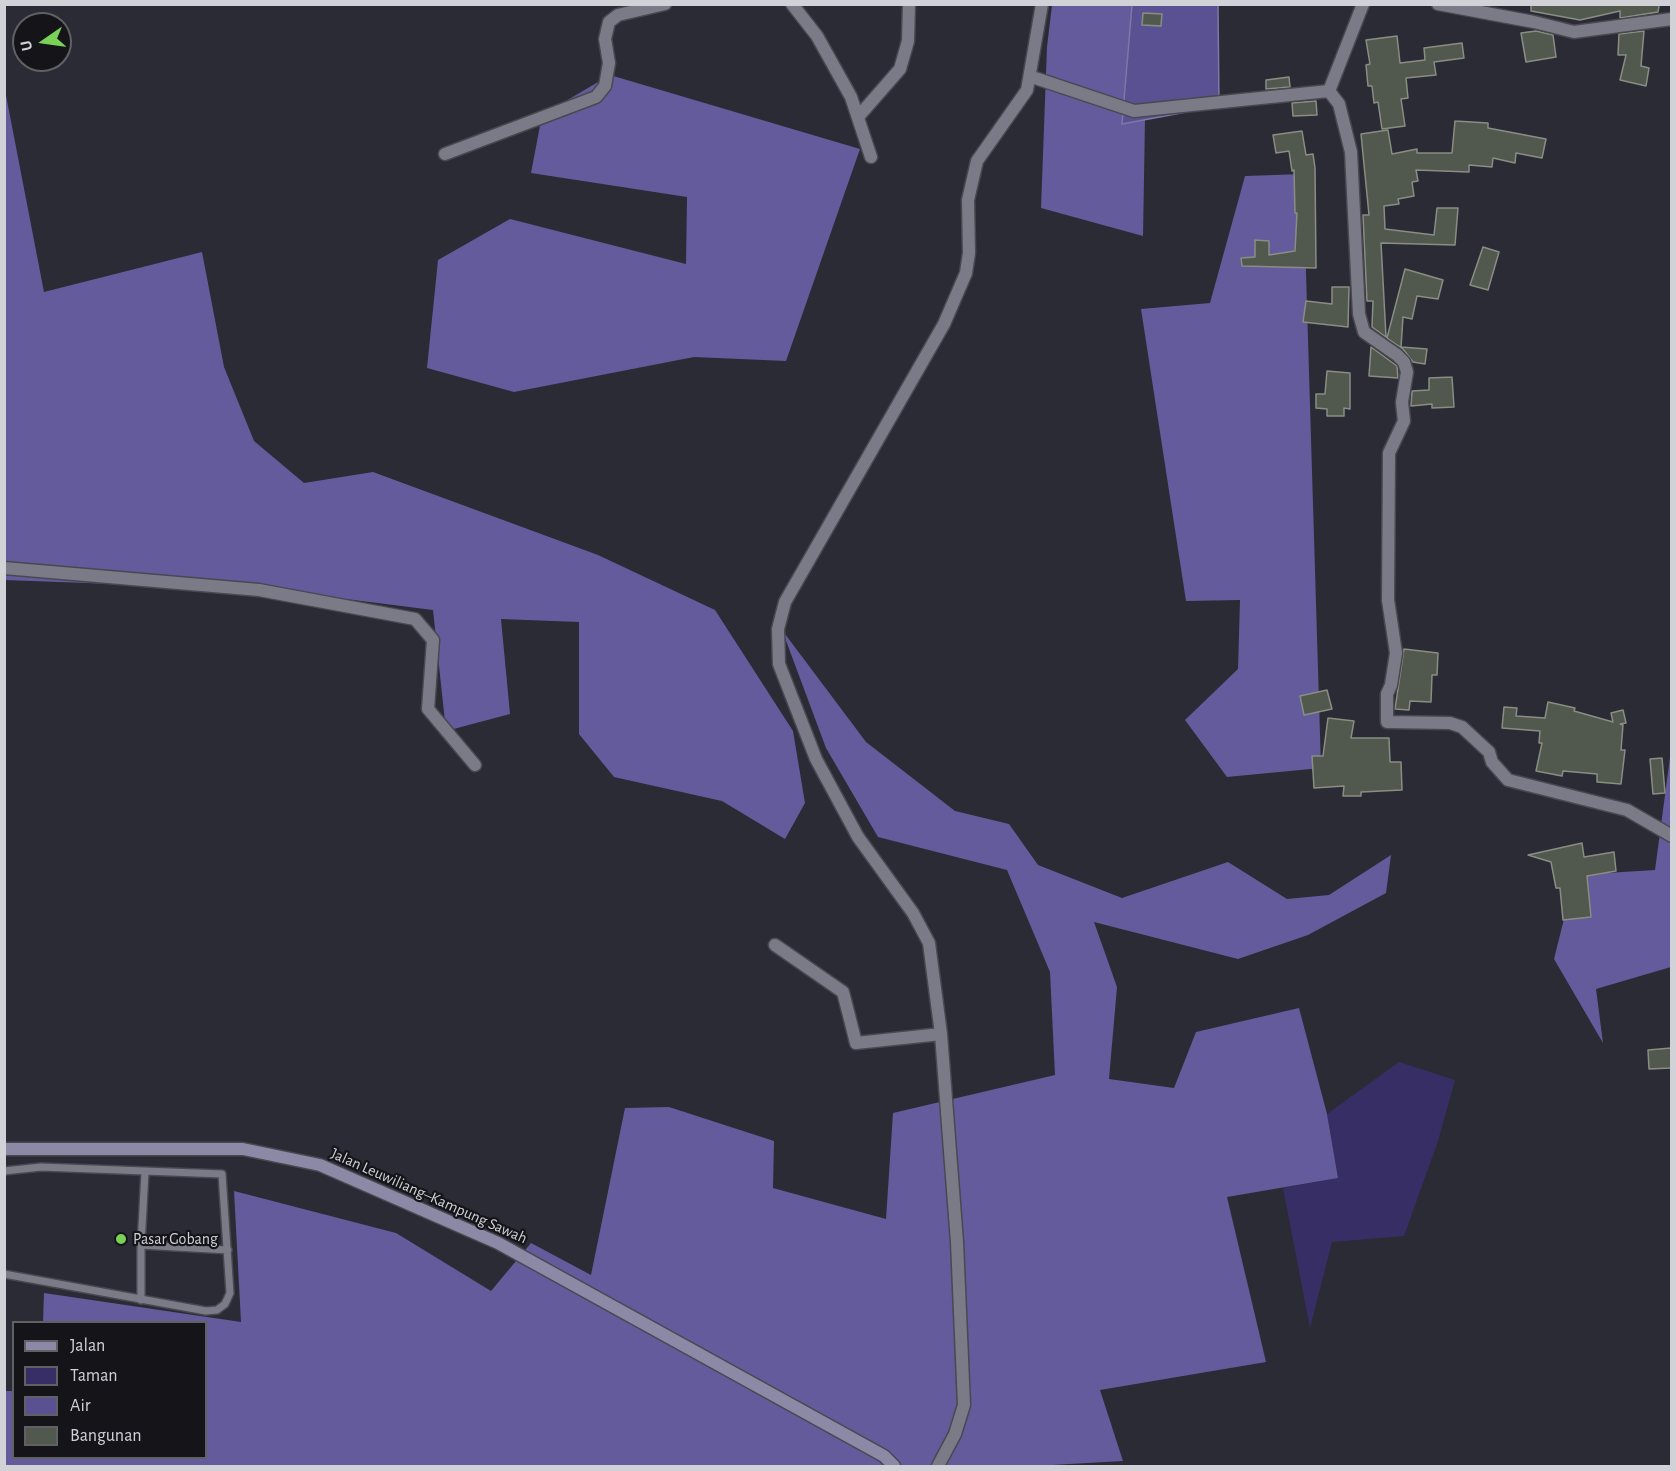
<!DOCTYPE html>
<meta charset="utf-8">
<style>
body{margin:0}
#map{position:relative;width:1676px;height:1471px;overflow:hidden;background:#2b2b35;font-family:"Alegreya Sans",sans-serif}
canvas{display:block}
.frame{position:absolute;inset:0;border:6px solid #d1d1d8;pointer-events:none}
.legend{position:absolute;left:12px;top:1321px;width:195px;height:138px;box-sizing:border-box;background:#141419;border:2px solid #606065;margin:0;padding:8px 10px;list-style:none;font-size:18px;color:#d1d1d8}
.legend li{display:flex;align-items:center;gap:12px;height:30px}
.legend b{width:30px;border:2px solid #606065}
.north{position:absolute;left:12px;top:12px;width:60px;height:60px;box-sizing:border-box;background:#141419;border:2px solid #606065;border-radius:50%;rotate:257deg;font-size:16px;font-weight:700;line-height:24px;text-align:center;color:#d1d1d8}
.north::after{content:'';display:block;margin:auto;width:21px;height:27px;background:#79d157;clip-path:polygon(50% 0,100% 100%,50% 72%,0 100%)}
</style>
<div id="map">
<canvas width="1676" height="1471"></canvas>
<div class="frame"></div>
<ul class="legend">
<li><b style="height:8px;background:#8b89a5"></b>Jalan</li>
<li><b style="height:16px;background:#372e65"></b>Taman</li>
<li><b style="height:16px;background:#5a5192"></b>Air</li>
<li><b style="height:16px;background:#51594e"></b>Bangunan</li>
</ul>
<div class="north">U</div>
</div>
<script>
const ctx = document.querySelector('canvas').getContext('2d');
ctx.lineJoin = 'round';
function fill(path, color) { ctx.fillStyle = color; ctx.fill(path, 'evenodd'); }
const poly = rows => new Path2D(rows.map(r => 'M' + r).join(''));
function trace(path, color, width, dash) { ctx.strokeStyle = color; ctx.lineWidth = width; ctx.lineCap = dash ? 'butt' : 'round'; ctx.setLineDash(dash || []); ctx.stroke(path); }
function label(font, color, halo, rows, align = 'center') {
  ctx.font = font + ' "Alegreya Sans",sans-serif'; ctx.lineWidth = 4.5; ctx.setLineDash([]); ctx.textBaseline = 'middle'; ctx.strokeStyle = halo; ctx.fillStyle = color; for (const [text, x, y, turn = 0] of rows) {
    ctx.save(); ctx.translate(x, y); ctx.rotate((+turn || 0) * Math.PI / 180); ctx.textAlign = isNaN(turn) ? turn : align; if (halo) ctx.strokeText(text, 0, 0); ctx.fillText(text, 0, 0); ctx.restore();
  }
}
const green = poly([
 [1399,1062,1455,1080,1438,1141,1404,1236,1332,1242,1310,1328,1283,1188,1338,1178,1327,1114]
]);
const forest = poly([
 [1052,5,1132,5,1122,123,1145,119,1143,236,1041,208,1047,47],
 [610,75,860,149,786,361,694,357,514,392,427,368,438,260,510,219,686,264,687,197,531,173,542,115],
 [4,85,44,292,202,252,224,367,254,441,304,483,373,472,598,555,715,610,793,731,805,803,785,839,722,801,614,777,579,734,579,622,501,619,510,714,446,731,433,610,274,590,5,580],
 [1303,174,1321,768,1227,777,1185,720,1238,669,1240,600,1186,601,1141,309,1210,303,1245,176],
 [782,630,866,742,955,811,1009,824,1038,865,1122,898,1228,862,1287,899,1329,895,1391,855,1386,893,1308,935,1238,959,1094,922,1117,987,1109,1079,1174,1088,1196,1032,1299,1008,1327,1114,1338,1178,1227,1197,1266,1362,1100,1390,1123,1461,1034,1466,5,1466,4,1391,13,1391,14,1458,206,1458,206,1322,43,1322,44,1293,241,1322,234,1191,396,1233,491,1291,531,1243,591,1275,625,1108,669,1107,774,1141,773,1188,886,1219,893,1113,1055,1075,1050,972,1007,870,878,837,826,748],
 [1671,750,1671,967,1596,989,1603,1043,1554,959,1575,875,1655,870]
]);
const water = poly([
 [1132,5,1218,5,1219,106,1122,124,1132,5]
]);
const building = poly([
 [1531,4,1658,4,1659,6,1658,12,1620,18,1620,11,1580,20,1531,11,1531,4],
 [1143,13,1162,14,1161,26,1142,25,1143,13],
 [1536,31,1553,35,1556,57,1526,62,1521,33,1536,31],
 [1644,31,1641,66,1649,68,1646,86,1620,80,1626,55,1618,55,1619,34,1644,31],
 [1397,36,1400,63,1425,60,1424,48,1462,43,1464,58,1434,62,1436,75,1406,78,1408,98,1401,99,1405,126,1382,129,1378,102,1374,103,1372,86,1368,86,1366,65,1370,64,1366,40,1397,36],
 [1289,77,1290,87,1266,89,1266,80,1289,77],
 [1316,101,1317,115,1293,116,1292,103,1316,101],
 [1455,121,1488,123,1488,128,1546,139,1542,158,1516,153,1515,163,1493,158,1492,167,1469,165,1469,172,1416,170,1418,181,1412,182,1414,196,1398,199,1399,204,1384,206,1385,229,1434,235,1437,208,1458,208,1455,245,1381,243,1386,337,1372,327,1373,301,1367,301,1363,215,1369,215,1361,134,1388,130,1392,154,1417,149,1417,153,1452,153,1455,121],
 [1302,131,1306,155,1313,154,1315,168,1316,268,1242,266,1241,258,1255,257,1255,240,1269,241,1269,255,1295,251,1297,213,1295,213,1294,170,1292,171,1289,151,1276,153,1273,135,1302,131],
 [1483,247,1499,252,1488,290,1470,285,1483,247],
 [1405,269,1443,280,1438,299,1417,296,1412,319,1403,317,1401,347,1427,349,1425,364,1413,362,1403,349,1387,338,1405,269],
 [1332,287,1349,287,1348,327,1303,322,1306,301,1332,304,1332,287],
 [1371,347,1397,366,1398,378,1369,376,1371,347],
 [1327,371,1350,373,1350,409,1344,408,1344,416,1327,416,1327,409,1316,408,1316,394,1325,394,1327,371],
 [1452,377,1454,407,1432,408,1432,404,1411,406,1412,391,1429,390,1429,378,1452,377],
 [1404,649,1438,653,1437,675,1432,675,1431,702,1410,701,1409,710,1395,709,1404,649],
 [1327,690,1332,709,1304,715,1300,696,1327,690],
 [1548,702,1575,708,1574,711,1613,722,1611,713,1623,710,1626,723,1620,724,1623,725,1621,750,1625,750,1621,784,1597,782,1597,774,1563,771,1562,776,1536,771,1542,743,1539,743,1540,731,1502,728,1504,707,1517,708,1516,716,1545,718,1548,702],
 [1328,718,1354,721,1351,738,1389,738,1390,762,1401,762,1402,790,1361,792,1361,796,1343,796,1344,786,1314,788,1312,756,1323,756,1328,718],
 [1662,758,1665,793,1653,794,1650,759,1662,758],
 [1582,843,1584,857,1614,852,1616,871,1587,876,1591,917,1563,920,1560,888,1556,888,1551,862,1528,855,1582,843],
 [1671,1048,1671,1068,1649,1069,1648,1050,1671,1048]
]);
const service = poly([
 [4,1171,41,1167,222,1174,230,1293,225,1304,217,1310,206,1311,4,1274],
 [141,1245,145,1172],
 [141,1300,141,1245,228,1250]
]);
const minor = poly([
 [792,4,817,36,851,97,871,157],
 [1438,4,1534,22,1574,32,1672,19],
 [1032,77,1134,111,1329,91,1339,104,1351,152,1359,314,1364,332,1397,355,1404,362,1407,372,1402,402,1404,421,1389,453,1388,600,1396,653,1391,685,1387,694,1387,722,1450,723,1462,727,1489,752,1492,762,1508,780,1627,810,1672,836],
 [1329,91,1363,4],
 [858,117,900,69,908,41,909,4],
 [445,154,596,97,605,86,609,63,605,39,609,22,618,15,665,4],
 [4,568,259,590,415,619,433,640,428,709,475,765],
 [775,945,843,992,856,1043,941,1034],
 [938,1466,955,1434,964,1405,957,1242,941,1034,929,943,913,913,858,837,816,759,779,664,778,629,785,602,944,324,966,273,969,253,968,200,977,161,1027,90,1042,4]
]);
const secondary = poly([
 [4,1149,243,1149,320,1165,498,1243,884,1456,894,1466]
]);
const markers = [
 [121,1239,6,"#79d157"]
];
const streetNames = [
 ["Jalan Leuwiliang–Kampung Sawah",429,1196,24]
];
const poiNames = [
 ["Pasar Gobang",133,1239]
];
fill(green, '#372e65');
fill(forest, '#635b9c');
fill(water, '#5a5192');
trace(water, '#7e77a7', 1.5);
fill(building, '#51594e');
trace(building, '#878f84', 1.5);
trace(service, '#494851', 10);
trace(minor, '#494851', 15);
trace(secondary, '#494851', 15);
trace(service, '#7b7a87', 7);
trace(minor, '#7b7a87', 12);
trace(secondary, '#8b89a5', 12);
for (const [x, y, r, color] of markers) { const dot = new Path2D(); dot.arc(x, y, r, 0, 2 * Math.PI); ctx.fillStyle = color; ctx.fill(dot); trace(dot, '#141419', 2); }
label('16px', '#d1d1d8', '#141419', streetNames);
label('16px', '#d1d1d8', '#141419', poiNames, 'left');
</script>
